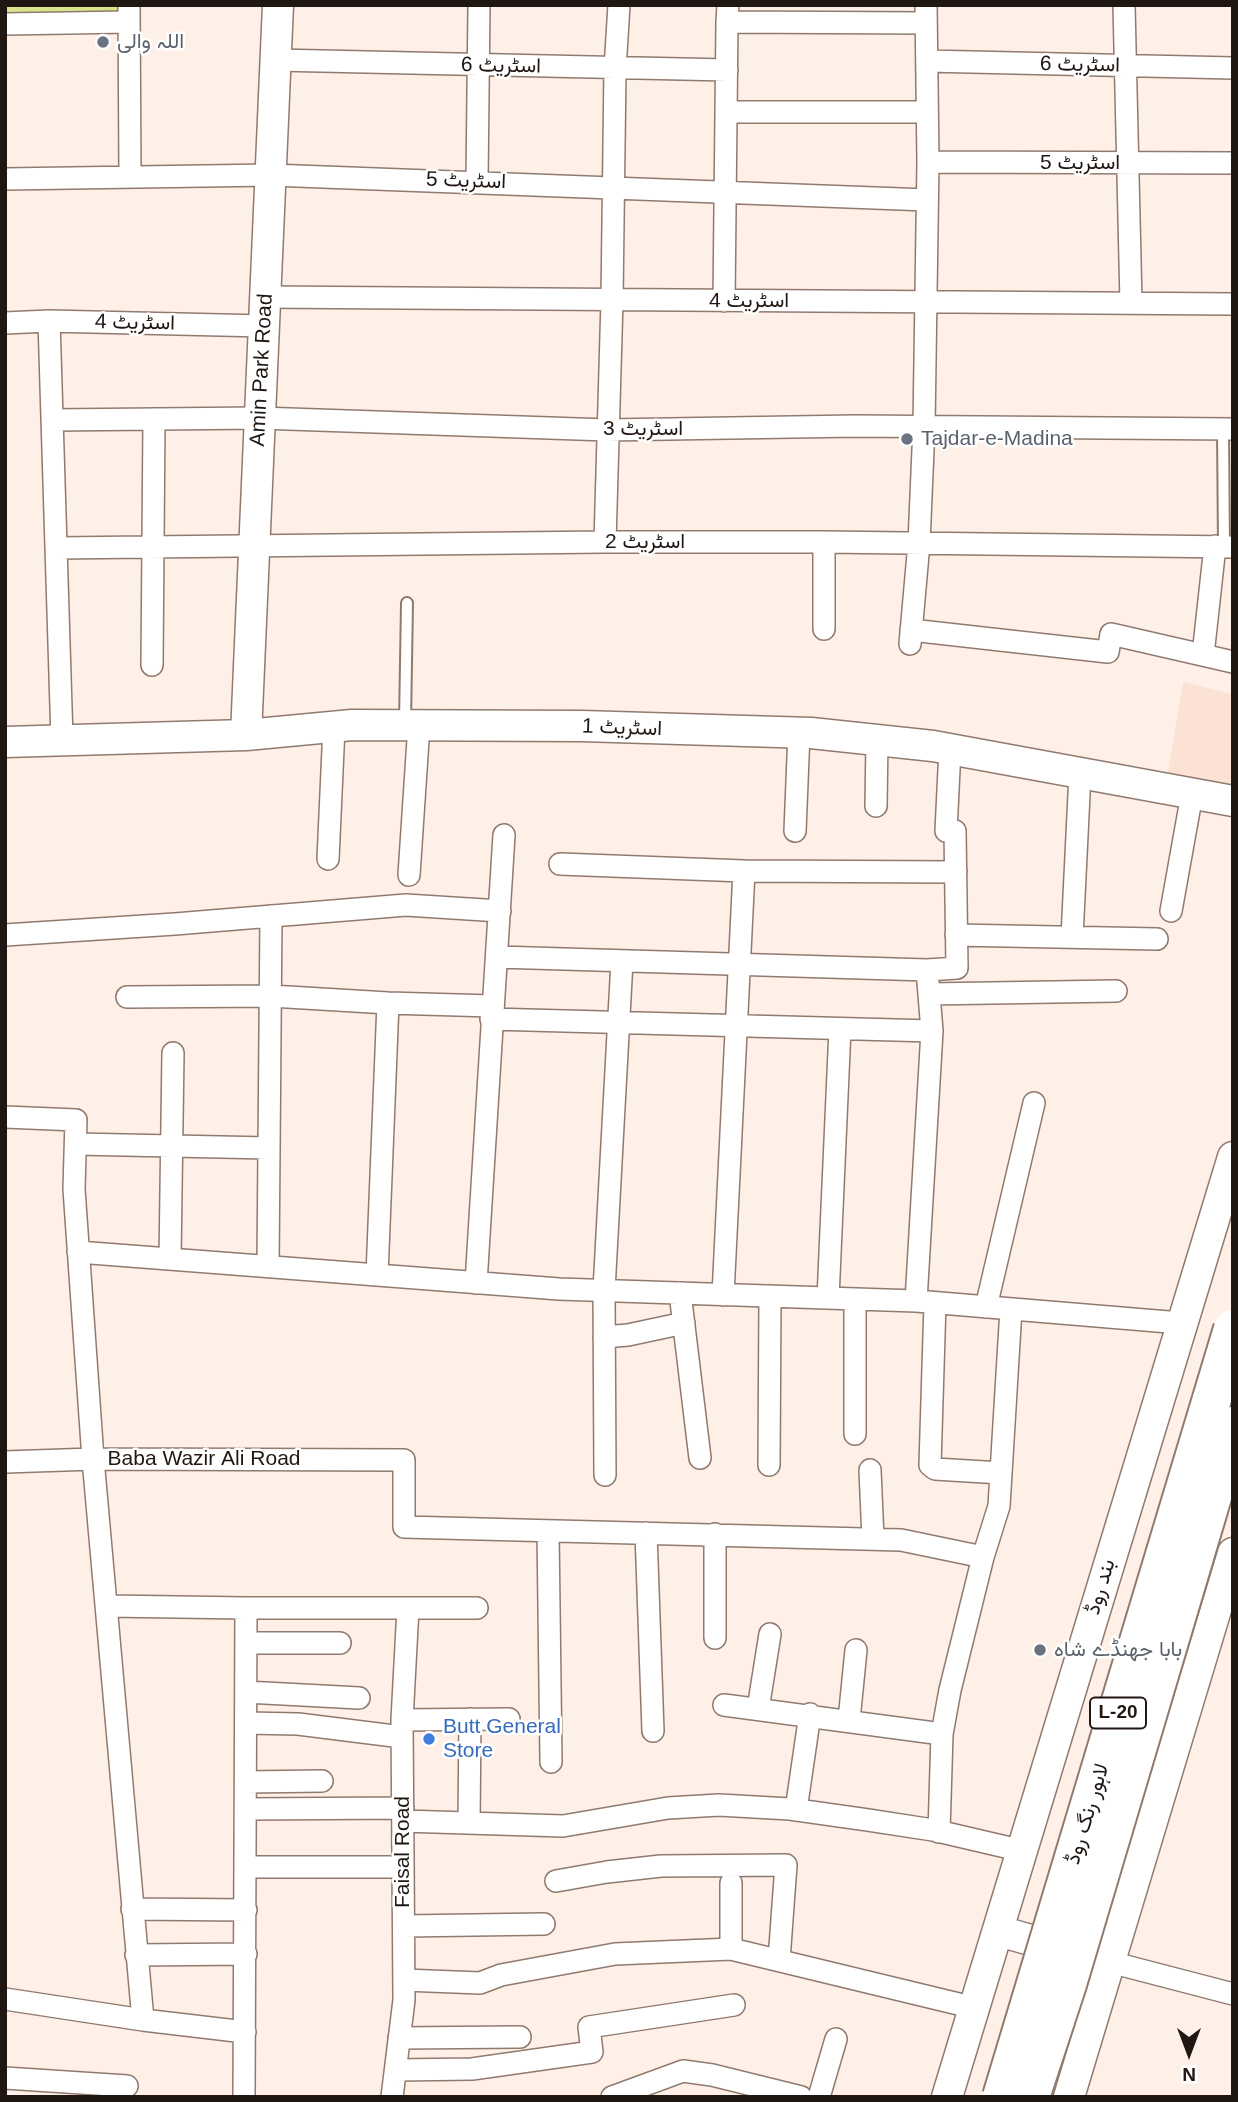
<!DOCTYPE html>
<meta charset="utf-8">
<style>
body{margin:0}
#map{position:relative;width:1238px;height:2102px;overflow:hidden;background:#feefe7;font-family:Helvetica,sans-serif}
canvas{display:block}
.frame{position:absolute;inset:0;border:7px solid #201713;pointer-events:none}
.north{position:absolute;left:1154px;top:2018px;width:70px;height:70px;-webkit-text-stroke:5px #fff;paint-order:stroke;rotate:180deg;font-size:19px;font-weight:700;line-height:28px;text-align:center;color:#201713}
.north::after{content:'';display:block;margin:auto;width:24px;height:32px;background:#201713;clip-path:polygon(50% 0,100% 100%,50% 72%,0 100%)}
</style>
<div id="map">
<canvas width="1238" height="2102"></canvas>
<div class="frame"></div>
<div class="north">N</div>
</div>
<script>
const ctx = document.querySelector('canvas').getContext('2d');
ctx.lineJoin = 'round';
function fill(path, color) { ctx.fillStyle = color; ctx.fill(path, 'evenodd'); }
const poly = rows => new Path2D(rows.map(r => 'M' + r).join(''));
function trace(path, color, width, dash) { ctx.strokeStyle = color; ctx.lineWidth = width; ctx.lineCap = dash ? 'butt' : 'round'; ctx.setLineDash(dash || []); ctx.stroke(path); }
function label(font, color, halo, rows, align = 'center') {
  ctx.font = font + ' Helvetica,Vazirmatn,sans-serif'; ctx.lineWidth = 5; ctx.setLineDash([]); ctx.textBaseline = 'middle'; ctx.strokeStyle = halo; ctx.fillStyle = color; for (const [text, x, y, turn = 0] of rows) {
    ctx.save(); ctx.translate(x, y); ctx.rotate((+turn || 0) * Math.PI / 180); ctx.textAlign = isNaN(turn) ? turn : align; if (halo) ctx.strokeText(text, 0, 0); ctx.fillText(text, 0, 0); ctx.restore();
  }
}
const built = poly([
 [1183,682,1233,694,1233,801,1165,789]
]);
const green = poly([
 [5,5,129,5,129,22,5,24]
]);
const lane = poly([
 [1223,429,1224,547],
 [405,722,407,603]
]);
const street = poly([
 [129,5,130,177],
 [728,5,727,22,926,23],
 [1124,5,1131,303],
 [5,24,129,22],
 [276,60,727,70],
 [927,61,1233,68],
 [726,112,927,112],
 [928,162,1233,163],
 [5,179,271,175,927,200],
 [477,181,479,5],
 [265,297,1233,304],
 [724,301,727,22],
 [49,321,62,740],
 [5,323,49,321,264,326],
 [52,420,260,418,607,430,855,426,1233,429],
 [605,542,612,300,615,69,619,5],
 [56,548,605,542,824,542,1233,547],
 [824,629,824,542],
 [911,630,1108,652,1111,634,1233,662],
 [910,644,919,543,924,426,928,162,926,5],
 [1203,655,1215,546],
 [152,665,154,419],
 [876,806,877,740],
 [795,831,799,733],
 [328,859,334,727],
 [560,864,744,871,956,872],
 [409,875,419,725],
 [1171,911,1192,794],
 [5,935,175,924,406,905,500,911],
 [956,935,1157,939],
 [1072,937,1080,774],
 [498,957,927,970,957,968,955,831,946,831,950,749],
 [929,994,1116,991],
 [127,997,271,996,388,1003,492,1006],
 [491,1019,932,1031],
 [5,1117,76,1120,74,1189,93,1459,143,2020],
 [76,1144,269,1148],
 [78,1252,559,1289,916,1301,1181,1323],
 [170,1259,173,1053],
 [268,1266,271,916],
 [377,1275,388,1003],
 [476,1283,504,835],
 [680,1293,700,1458],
 [723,1295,744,871],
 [828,1298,840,1029],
 [855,1299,855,1434],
 [916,1301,932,1031,927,970],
 [935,1303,930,1465,935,1469,1001,1473],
 [986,1307,1034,1103],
 [604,1337,628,1335,684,1323],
 [5,1462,93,1459,404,1460,404,1527,901,1540,983,1557],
 [769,1465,770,1296],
 [870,1470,873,1539],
 [605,1475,604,1290,622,961],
 [548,1531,551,1762],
 [646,1533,653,1731],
 [715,1534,715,1638],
 [107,1606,246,1608,477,1608],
 [246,1643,340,1643],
 [246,1692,359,1698],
 [724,1705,942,1734],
 [758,1709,770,1634],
 [402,1720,509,1719],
 [849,1720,856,1650],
 [246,1723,298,1724,402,1737],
 [246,1782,322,1781],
 [246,1809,403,1808],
 [796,1810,810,1714],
 [403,1821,563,1826,668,1808,719,1805,790,1809,868,1820,933,1830,1023,1851],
 [469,1823,470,1719],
 [939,1832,942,1734,950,1690,983,1557,999,1506,1011,1309],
 [246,1867,403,1867],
 [556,1881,607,1872,661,1866,786,1865,779,1960],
 [731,1883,731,1949,975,2008],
 [132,1909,246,1910],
 [404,1926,544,1924],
 [136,1955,246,1954],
 [1110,1962,1233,1994],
 [404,1980,480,1983,501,1975,615,1954,731,1949],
 [5,1999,143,2020,245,2032],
 [399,2038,520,2037],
 [396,2070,472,2069,592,2052,589,2027,734,2005],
 [5,2078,127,2086],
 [244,2097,246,1608],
 [392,2097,404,2000,402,1720,408,1608],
 [612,2097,683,2071,712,2075,801,2097],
 [819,2097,836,2039]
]);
const secondary = poly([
 [246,735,278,5],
 [5,742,246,735,352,725,582,726,811,733,933,746,1233,801],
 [999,1931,1069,1951],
 [947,2097,1233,1157],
 [1069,2097,1233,1553]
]);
const highwayBridge = poly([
 [1002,2097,1233,1329],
 [1030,2097,1067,1984,1233,1426]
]);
const markers = [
 [103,42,7,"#6b7280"],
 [907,439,7,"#6b7280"],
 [1040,1650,7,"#6b7280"],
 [429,1739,7,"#3f7fe0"]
];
const shields = [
 [1118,1713,56]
];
const shieldNames = [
 ["L-20",1118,1713]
];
const worshipNames = [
 ["اللہ والی",117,42],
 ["Tajdar-e-Madina",921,439],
 ["بابا جھنڈے شاہ",1054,1650]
];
const streetNames = [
 ["اسٹریٹ 6",1080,65,1],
 ["اسٹریٹ 6",501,66,1],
 ["اسٹریٹ 5",1080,163],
 ["اسٹریٹ 5",466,181,2],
 ["اسٹریٹ 4",749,301],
 ["اسٹریٹ 4",135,323,1],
 ["Amin Park Road",262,370,-87],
 ["اسٹریٹ 3",643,429],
 ["اسٹریٹ 2",645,542],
 ["اسٹریٹ 1",622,728,2],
 ["Baba Wazir Ali Road",204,1459],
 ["بند روڈ",1101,1587,-73],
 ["لاہور رنگ روڈ",1088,1814,-73],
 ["Faisal Road",403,1852,-90]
];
const shopNames = [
 ["Butt General",443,1727],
 ["Store",443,1751]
];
fill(built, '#fce2d4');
fill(green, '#d8e48a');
trace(lane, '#907a6e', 14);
trace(street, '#907a6e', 24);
trace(secondary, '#907a6e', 33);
trace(lane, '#fff', 10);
trace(street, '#fff', 21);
trace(secondary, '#fff', 30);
trace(highwayBridge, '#907a6e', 42, []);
trace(highwayBridge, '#fff', 38);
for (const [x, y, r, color] of markers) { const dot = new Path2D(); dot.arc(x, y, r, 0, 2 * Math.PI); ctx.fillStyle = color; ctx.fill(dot); trace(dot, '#fff', 2.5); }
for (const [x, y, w] of shields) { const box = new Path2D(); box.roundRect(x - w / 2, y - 15.5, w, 31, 5); ctx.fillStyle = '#fff'; ctx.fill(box); trace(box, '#201713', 2); }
label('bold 19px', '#201713', null, shieldNames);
label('21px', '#5b616d', '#fff', worshipNames, 'left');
label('21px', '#201713', '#fff', streetNames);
label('21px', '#366cbe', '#fff', shopNames, 'left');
</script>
